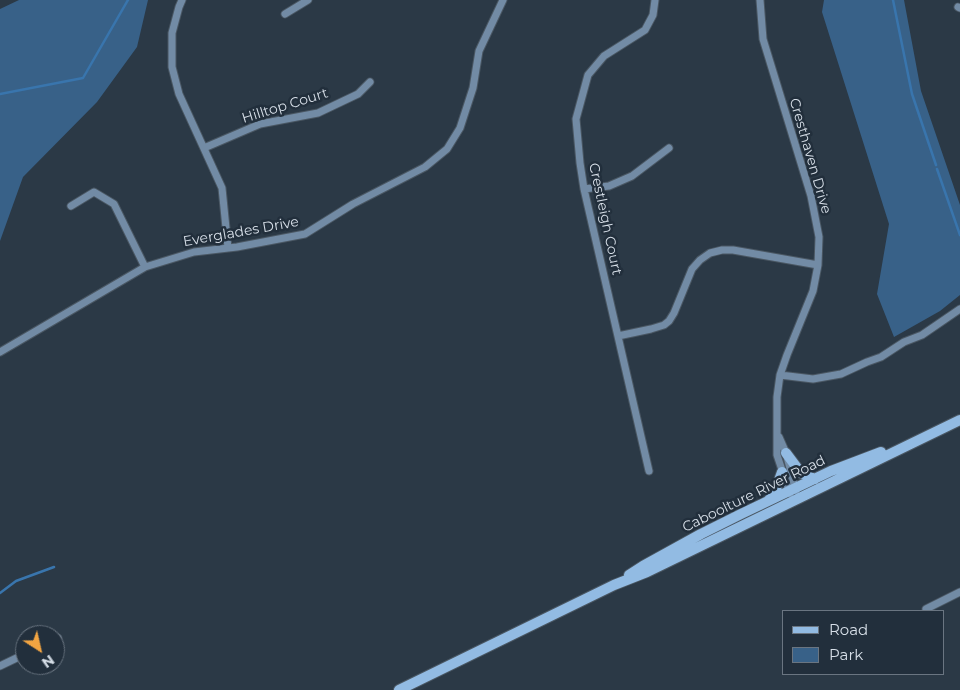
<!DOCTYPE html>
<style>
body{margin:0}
#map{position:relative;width:960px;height:690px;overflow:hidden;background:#2b3946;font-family:Montserrat,sans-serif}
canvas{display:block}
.legend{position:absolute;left:782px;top:610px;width:162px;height:65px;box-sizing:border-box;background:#222f3c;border:1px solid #6a7581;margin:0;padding:6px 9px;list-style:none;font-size:15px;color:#d7dfe8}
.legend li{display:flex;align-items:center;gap:10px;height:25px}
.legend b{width:25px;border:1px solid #6a7581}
.north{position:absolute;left:15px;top:625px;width:50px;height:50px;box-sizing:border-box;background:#222f3c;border:1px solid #6a7581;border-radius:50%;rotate:145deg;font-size:14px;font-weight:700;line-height:20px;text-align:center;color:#d7dfe8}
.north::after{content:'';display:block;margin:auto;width:18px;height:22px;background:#f3a542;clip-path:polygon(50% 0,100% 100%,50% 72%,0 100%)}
</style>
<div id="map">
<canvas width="960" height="690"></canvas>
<ul class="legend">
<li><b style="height:6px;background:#92bbe3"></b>Road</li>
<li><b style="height:14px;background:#386188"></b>Park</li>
</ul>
<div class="north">N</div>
</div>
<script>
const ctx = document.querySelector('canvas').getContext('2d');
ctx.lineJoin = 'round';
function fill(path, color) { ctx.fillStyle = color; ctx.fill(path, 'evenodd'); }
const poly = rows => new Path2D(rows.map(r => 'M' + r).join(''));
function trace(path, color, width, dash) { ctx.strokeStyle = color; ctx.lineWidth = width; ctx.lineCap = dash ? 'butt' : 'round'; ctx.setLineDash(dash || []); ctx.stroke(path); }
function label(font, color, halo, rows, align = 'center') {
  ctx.font = font + ' Montserrat,sans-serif'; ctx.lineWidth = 5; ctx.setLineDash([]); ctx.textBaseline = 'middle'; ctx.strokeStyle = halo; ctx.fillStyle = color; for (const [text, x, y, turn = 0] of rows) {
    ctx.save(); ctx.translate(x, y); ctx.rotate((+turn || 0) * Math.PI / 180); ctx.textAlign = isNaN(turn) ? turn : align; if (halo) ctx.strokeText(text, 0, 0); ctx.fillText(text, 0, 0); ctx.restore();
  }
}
const green = poly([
 [19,0,148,0,137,47,97,102,23,177,0,241,0,9],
 [824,0,904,0,921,91,960,205,960,295,940,311,894,337,877,294,889,224,822,12]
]);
const stream = poly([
 [893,0,912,94,936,165],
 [0,94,83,78,128,0],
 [937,169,960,235],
 [0,593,16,581,54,567]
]);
const minor = poly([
 [182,0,179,7,172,33,172,67,179,94,222,188,228,248],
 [760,0,763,39,811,196,819,237,818,265,813,291,787,355,780,375,777,397,777,455,790,494],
 [958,7,960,8],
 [285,14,308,0],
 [204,148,260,124,318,113,358,94,370,82],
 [584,189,609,186,632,176,669,148],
 [71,206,94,192,114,204,145,267],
 [618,336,651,329,664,325,669,321,674,313,692,269,700,260,710,253,722,250,733,250,818,265],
 [0,352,145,267,194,252,237,247,305,234,353,204,425,167,447,149,460,128,473,88,479,51,503,0],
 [780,375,813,379,841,374,867,362,881,357,904,342,922,335,960,309],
 [779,437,786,453,796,491],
 [649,471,584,189,580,163,576,119,588,75,604,56,645,30,653,15,655,0],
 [926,609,960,592],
 [55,640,58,638],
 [0,666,25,654]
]);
const secondary = poly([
 [786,453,801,473,815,479],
 [769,500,776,489,782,472],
 [629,575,643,566,701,534,741,514,831,471,881,452],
 [399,690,614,585,647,572,960,420]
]);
const streetNames = [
 ["Hilltop Court",285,106,-17],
 ["Cresthaven Drive",810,156,74],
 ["Crestleigh Court",605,219,78],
 ["Everglades Drive",241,232,-10],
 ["Caboolture River Road",754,494,-26]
];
fill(green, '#386188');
trace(stream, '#3975ad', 2.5);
trace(minor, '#4a5763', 9);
trace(secondary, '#4a5763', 12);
trace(minor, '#728ba5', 7);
trace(secondary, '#92bbe3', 10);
label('14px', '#d7dfe8', '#222f3c', streetNames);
</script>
